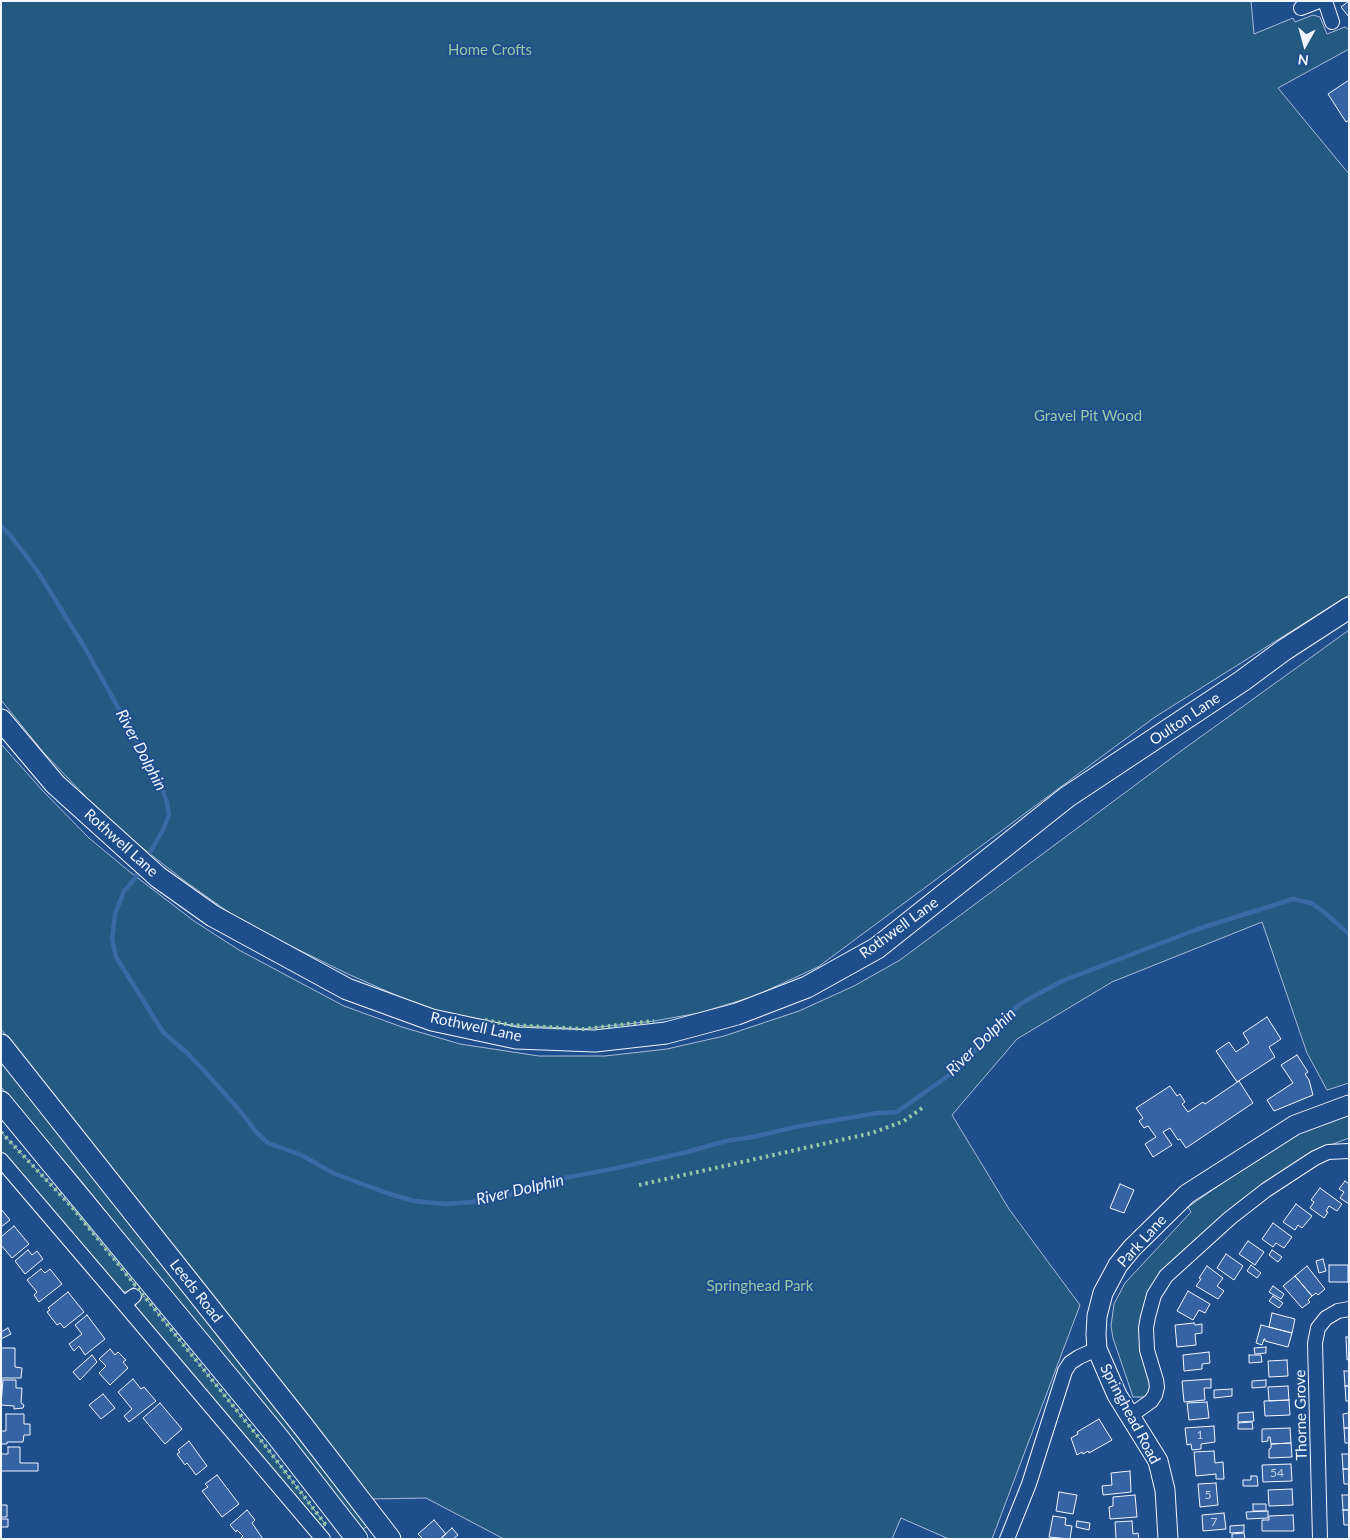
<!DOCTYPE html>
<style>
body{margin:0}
#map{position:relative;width:1350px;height:1540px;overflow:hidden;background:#1f4e8c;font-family:Lato,sans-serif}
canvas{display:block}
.frame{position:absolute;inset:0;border:2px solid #f2f6ff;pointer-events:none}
.north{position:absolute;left:1280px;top:20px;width:50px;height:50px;-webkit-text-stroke:4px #1f4e8c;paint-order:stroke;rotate:187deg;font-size:14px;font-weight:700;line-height:20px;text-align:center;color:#f2f6ff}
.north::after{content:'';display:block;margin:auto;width:18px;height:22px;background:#f2f6ff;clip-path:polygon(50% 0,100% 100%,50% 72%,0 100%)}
</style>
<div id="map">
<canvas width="1350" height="1540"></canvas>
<div class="frame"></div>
<div class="north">N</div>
</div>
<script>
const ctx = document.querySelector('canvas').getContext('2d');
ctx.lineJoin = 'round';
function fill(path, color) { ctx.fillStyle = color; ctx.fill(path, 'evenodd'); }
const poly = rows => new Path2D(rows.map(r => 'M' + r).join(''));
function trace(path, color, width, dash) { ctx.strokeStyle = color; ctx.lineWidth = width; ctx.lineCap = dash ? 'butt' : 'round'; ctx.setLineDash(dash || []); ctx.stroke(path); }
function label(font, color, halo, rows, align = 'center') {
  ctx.font = font + ' Lato,sans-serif'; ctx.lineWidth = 4; ctx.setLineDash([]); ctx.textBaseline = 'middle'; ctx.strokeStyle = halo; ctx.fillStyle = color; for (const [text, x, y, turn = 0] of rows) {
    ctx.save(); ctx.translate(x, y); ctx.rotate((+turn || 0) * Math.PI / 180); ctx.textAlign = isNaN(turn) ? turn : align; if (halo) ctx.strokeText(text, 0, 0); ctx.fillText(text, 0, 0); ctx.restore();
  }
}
const green = poly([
 [1,1,1251,1,1254,34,1293,18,1295,22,1313,15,1320,17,1327,34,1345,27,1349,30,1349,49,1278,88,1349,174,1349,595,1155,717,818,967,755,996,699,1013,654,1021,583,1029,511,1025,440,1012,400,997,348,974,244,923,186,882,136,843,89,800,44,753,1,700,1,1],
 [1349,630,1349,1083,1327,1090,1307,1053,1262,922,1112,982,1017,1039,952,1115,1009,1209,1080,1305,992,1539,949,1539,901,1518,892,1539,504,1539,426,1498,370,1499,193,1270,1,1029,1,744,42,790,89,838,130,872,194,921,239,950,344,1006,402,1027,460,1044,539,1056,605,1056,667,1049,724,1036,799,1011,854,986,900,960,1181,751,1349,630],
 [1,1059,150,1243,368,1526,363,1529,78,1177,1,1087,1,1059],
 [1349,1112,1349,1138,1312,1152,1262,1184,1150,1293,1151,1385,1149,1392,1144,1397,1133,1397,1113,1338,1111,1326,1114,1304,1125,1283,1191,1212,1188,1207,1279,1144,1315,1125,1349,1112],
 [1,1132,72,1207,136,1286,126,1292,119,1291,1,1152,1,1132],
 [144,1296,264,1444,326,1525,322,1527,135,1307,137,1302,144,1296]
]);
const stream = poly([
 [1,526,11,536,38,572,85,648,160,783,167,802,169,815,164,828,147,858],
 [140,869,132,882,124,891,115,914,112,939,116,957,163,1032,188,1054,207,1074,242,1113,255,1131,268,1143,301,1155,335,1174,387,1193,414,1201,446,1204,472,1202,517,1193,559,1179,617,1168,687,1152,726,1141,752,1137,800,1126,878,1113,897,1112,962,1066,991,1031,1020,1004,1062,981,1198,929,1293,899,1311,903,1324,912,1349,934]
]);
const building = poly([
 [1349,1,1349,17,1341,7,1349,1],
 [1349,80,1349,120,1346,122,1328,94,1349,80],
 [1267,1017,1281,1039,1269,1047,1275,1057,1237,1082,1216,1051,1229,1042,1236,1052,1249,1043,1243,1033,1267,1017],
 [1297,1055,1308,1072,1305,1074,1309,1080,1313,1095,1274,1111,1267,1100,1293,1083,1281,1065,1297,1055],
 [1239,1081,1253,1103,1186,1148,1180,1139,1178,1140,1170,1128,1163,1132,1172,1145,1153,1157,1145,1144,1156,1137,1148,1126,1144,1128,1139,1121,1143,1118,1136,1108,1170,1086,1177,1096,1180,1094,1185,1102,1182,1104,1188,1112,1203,1102,1205,1104,1239,1081],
 [1345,1181,1349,1184,1349,1204,1340,1198,1344,1192,1339,1189,1345,1181],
 [1120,1184,1134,1190,1124,1213,1110,1208,1120,1184],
 [1320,1188,1342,1204,1337,1211,1329,1206,1326,1211,1328,1212,1324,1218,1310,1208,1314,1202,1311,1200,1320,1188],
 [1296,1204,1312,1216,1302,1228,1298,1225,1295,1230,1283,1222,1296,1204],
 [1,1209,10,1220,1,1227,1,1209],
 [1273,1223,1292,1237,1284,1248,1276,1243,1273,1247,1262,1239,1273,1223],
 [14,1226,29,1244,12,1258,1,1245,1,1237,14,1226],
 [1248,1241,1264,1252,1255,1265,1239,1254,1248,1241],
 [28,1250,32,1255,37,1251,43,1259,25,1274,15,1261,28,1250],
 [1272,1250,1282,1257,1278,1262,1269,1255,1272,1250],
 [1226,1254,1243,1266,1234,1280,1217,1268,1226,1254],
 [1323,1259,1326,1271,1319,1273,1316,1261,1323,1259],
 [1251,1265,1261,1273,1257,1278,1247,1271,1251,1265],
 [1329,1265,1348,1265,1348,1282,1329,1282,1329,1265],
 [1207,1266,1223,1278,1217,1286,1224,1291,1218,1299,1196,1286,1201,1279,1199,1278,1207,1266],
 [1307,1266,1325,1289,1318,1295,1316,1293,1312,1296,1295,1276,1307,1266],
 [41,1269,45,1273,50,1269,62,1284,39,1302,34,1295,37,1292,27,1280,41,1269],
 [1295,1276,1312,1296,1308,1300,1310,1302,1302,1308,1283,1286,1295,1276],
 [1273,1286,1284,1294,1281,1299,1269,1292,1273,1286],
 [1188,1291,1210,1304,1205,1313,1199,1310,1193,1320,1177,1311,1188,1291],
 [68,1292,84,1312,64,1328,60,1323,57,1325,47,1312,50,1310,48,1308,68,1292],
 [1273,1296,1283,1303,1279,1308,1269,1301,1273,1296],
 [1272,1313,1295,1319,1292,1333,1269,1327,1272,1313],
 [87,1315,105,1339,85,1355,79,1346,74,1351,69,1344,82,1334,75,1325,87,1315],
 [1194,1323,1195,1325,1202,1324,1202,1333,1195,1334,1196,1345,1177,1347,1175,1325,1194,1323],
 [1261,1325,1292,1333,1288,1347,1265,1341,1265,1339,1264,1339,1262,1345,1256,1343,1261,1325],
 [8,1328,11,1334,1,1339,1,1332,8,1328],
 [1346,1337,1349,1337,1349,1359,1347,1360,1346,1337],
 [1266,1347,1266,1353,1255,1354,1254,1348,1266,1347],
 [1,1348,15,1348,15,1367,22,1368,21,1378,1,1378,1,1348],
 [110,1349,115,1355,118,1352,126,1360,123,1362,128,1368,110,1385,99,1373,106,1366,99,1359,110,1349],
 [1209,1352,1210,1363,1202,1364,1202,1369,1184,1371,1183,1355,1209,1352],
 [92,1355,97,1362,80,1380,73,1372,92,1355],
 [1249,1355,1261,1355,1262,1362,1249,1363,1249,1355],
 [1287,1360,1288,1376,1269,1377,1268,1361,1287,1360],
 [1344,1371,1349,1371,1349,1386,1345,1386,1344,1371],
 [133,1379,141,1389,144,1387,156,1401,129,1422,124,1416,132,1409,118,1392,133,1379],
 [1211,1379,1211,1388,1204,1388,1205,1400,1184,1402,1182,1381,1211,1379],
 [3,1380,16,1380,16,1388,22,1388,21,1403,24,1405,23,1408,14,1409,14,1406,1,1405,3,1380],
 [1266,1380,1266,1387,1252,1388,1252,1381,1266,1380],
 [1288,1386,1289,1400,1269,1401,1268,1387,1288,1386],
 [1345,1386,1349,1386,1349,1401,1346,1401,1345,1386],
 [1232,1389,1232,1396,1214,1398,1214,1390,1232,1389],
 [103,1394,115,1408,101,1419,89,1405,103,1394],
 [1289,1400,1290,1415,1265,1416,1264,1401,1289,1400],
 [1207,1402,1209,1418,1189,1420,1187,1403,1207,1402],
 [160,1403,182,1429,165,1444,143,1418,160,1403],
 [1253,1412,1254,1421,1238,1422,1238,1413,1253,1412],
 [1349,1413,1349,1428,1344,1428,1343,1414,1349,1413],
 [6,1414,24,1414,24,1424,30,1424,30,1435,24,1435,23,1442,7,1442,7,1444,1,1444,1,1431,6,1431,6,1414],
 [1099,1419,1112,1440,1089,1453,1088,1451,1083,1454,1082,1452,1077,1455,1071,1438,1078,1434,1077,1432,1099,1419],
 [1252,1422,1253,1429,1238,1429,1238,1423,1252,1422],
 [1214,1426,1215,1442,1201,1444,1201,1449,1192,1450,1191,1444,1187,1445,1185,1428,1214,1426],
 [1290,1428,1291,1443,1271,1444,1270,1437,1268,1437,1268,1441,1262,1442,1262,1429,1290,1428],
 [1344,1428,1349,1428,1349,1443,1345,1443,1344,1428],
 [189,1441,207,1466,196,1475,187,1463,185,1465,177,1454,180,1452,178,1450,189,1441],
 [1291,1443,1292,1457,1269,1458,1269,1449,1271,1448,1271,1444,1291,1443],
 [8,1447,20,1447,20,1463,38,1463,38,1471,1,1471,1,1454,8,1454,8,1447],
 [1214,1451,1215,1463,1223,1462,1224,1479,1216,1479,1216,1474,1196,1476,1194,1452,1214,1451],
 [1342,1454,1349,1454,1349,1469,1343,1469,1342,1454],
 [1291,1464,1292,1481,1263,1482,1262,1465,1291,1464],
 [1343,1469,1349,1469,1349,1484,1344,1484,1343,1469],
 [1130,1471,1131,1492,1103,1495,1102,1486,1112,1485,1111,1473,1130,1471],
 [217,1475,239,1504,222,1517,202,1491,208,1487,205,1484,217,1475],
 [1251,1476,1257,1476,1258,1486,1243,1486,1243,1480,1251,1480,1251,1476],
 [1216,1483,1218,1505,1200,1507,1198,1484,1216,1483],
 [1292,1489,1293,1505,1269,1506,1268,1490,1292,1489],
 [1059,1492,1077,1495,1073,1514,1056,1511,1059,1492],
 [1135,1495,1137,1517,1110,1519,1109,1507,1113,1506,1113,1497,1135,1495],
 [1342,1495,1349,1495,1349,1510,1343,1510,1342,1495],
 [1253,1504,1266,1504,1266,1511,1253,1511,1253,1504],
 [1,1505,7,1505,7,1517,1,1517,1,1505],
 [247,1510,255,1520,252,1523,263,1539,240,1539,243,1536,237,1530,236,1532,230,1525,247,1510],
 [1343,1510,1349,1510,1349,1525,1344,1525,1343,1510],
 [1268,1511,1268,1518,1247,1519,1246,1512,1268,1511],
 [1224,1513,1226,1529,1203,1531,1202,1515,1224,1513],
 [1293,1515,1294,1531,1262,1531,1262,1520,1269,1520,1269,1516,1293,1515],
 [1053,1516,1066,1518,1065,1525,1072,1526,1070,1539,1049,1537,1053,1516],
 [1,1519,8,1519,8,1527,1,1527,1,1519],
 [434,1520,446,1534,440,1539,423,1539,418,1534,434,1520],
 [1077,1521,1090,1523,1089,1530,1076,1527,1077,1521],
 [1132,1521,1133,1534,1138,1533,1139,1539,1116,1539,1115,1522,1132,1521],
 [1244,1525,1244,1532,1230,1533,1230,1526,1244,1525],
 [452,1528,458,1535,453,1539,440,1539,452,1528],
 [1244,1533,1245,1539,1232,1539,1232,1534,1244,1533]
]);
const street = poly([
 [1325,1,1332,22],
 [1301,8,1319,1],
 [1,1160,124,1304],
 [134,1296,124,1304,323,1539],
 [1130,1416,1151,1401,1155,1395,1157,1387,1156,1380,1147,1350,1146,1328,1148,1317,1154,1295,1166,1276,1230,1218,1266,1190,1315,1158,1328,1152,1349,1151],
 [1007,1539,1029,1484,1065,1371,1070,1363,1079,1357,1097,1349],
 [1320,1539,1315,1343,1318,1328,1326,1318,1338,1311,1349,1309]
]);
const secondary = poly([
 [1168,1539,1165,1490,1158,1461,1117,1395,1097,1349,1096,1334,1097,1316,1103,1293,1118,1265,1132,1248,1187,1194,1295,1125,1349,1105]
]);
const primary = poly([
 [1,720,55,784,158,877,213,916,347,989,432,1020,516,1038,595,1041,666,1033,737,1014,807,987,877,948,1067,797,1242,681,1284,650,1349,608],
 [1,1045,303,1426,390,1539],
 [1,1102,277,1436,357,1539]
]);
const hedge = poly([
 [485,1020,511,1025,583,1029,654,1021],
 [1,1132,72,1207,264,1444,326,1525],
 [639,1185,872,1133,904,1121,925,1106]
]);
const numberNames = [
 ["1",1200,1435],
 ["54",1277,1473],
 ["5",1208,1495],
 ["7",1214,1522]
];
const parkNames = [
 ["Home Crofts",490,50],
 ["Gravel Pit Wood",1088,416],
 ["Springhead Park",760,1286]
];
const streetNames = [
 ["Oulton Lane",1185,719,-34],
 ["Rothwell Lane",121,843,42],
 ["Rothwell Lane",899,928,-36],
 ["Rothwell Lane",476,1027,12],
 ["Park Lane",1142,1241,-48],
 ["Leeds Road",196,1291,52],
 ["Springhead Road",1130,1414,62],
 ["Thorne Grove",1301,1415,-91]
];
const waterNames = [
 ["River Dolphin",141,750,62],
 ["River Dolphin",981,1042,-44],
 ["River Dolphin",520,1190,-13]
];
fill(green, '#245a82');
trace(green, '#a8bbd7', 1);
trace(stream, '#3b69a3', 4.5);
fill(building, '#3563a3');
trace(building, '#f2f6ff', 1);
trace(street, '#f2f6ff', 16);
trace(secondary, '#f2f6ff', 21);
trace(primary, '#f2f6ff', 23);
trace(street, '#1f4e8c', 14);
trace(secondary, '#1f4e8c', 19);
trace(primary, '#1f4e8c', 21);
trace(hedge, '#97c8a6', 4, [2.5, 4]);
label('12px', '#c3d1e8', null, numberNames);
label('15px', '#97c8a6', '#1f4e8c', parkNames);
label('15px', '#f2f6ff', '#1f4e8c', streetNames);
label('italic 16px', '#f2f6ff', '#1f4e8c', waterNames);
</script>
